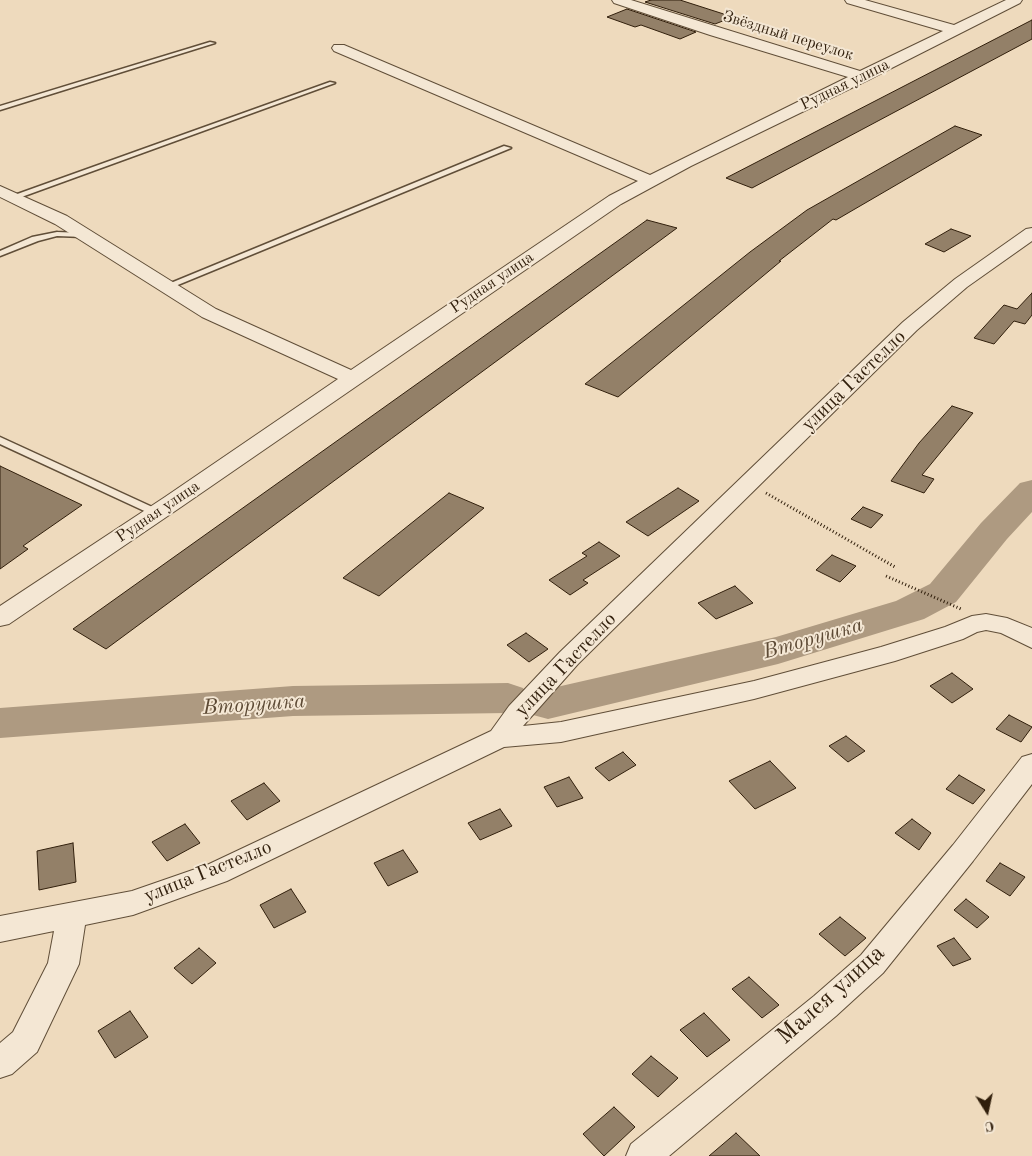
<!DOCTYPE html>
<meta charset="utf-8">
<style>
body{margin:0}
#map{position:relative;width:1032px;height:1156px;overflow:hidden;background:#eedabd;font-family:"Old Standard TT",serif}
canvas{display:block}
.north{position:absolute;left:962px;top:1086px;width:50px;height:50px;-webkit-text-stroke:4px #f4e7d4;paint-order:stroke;rotate:170deg;font-size:14px;font-weight:700;line-height:20px;text-align:center;color:#311f0c}
.north::after{content:'';display:block;margin:auto;width:18px;height:22px;background:#311f0c;clip-path:polygon(50% 0,100% 100%,50% 72%,0 100%)}
</style>
<div id="map">
<canvas width="1032" height="1156"></canvas>
<div class="north">С</div>
</div>
<script>
const ctx = document.querySelector('canvas').getContext('2d');
ctx.lineJoin = 'round';
const poly = rows => new Path2D(rows.map(r => 'M' + r).join(''));
function fill(path, color) { ctx.fillStyle = color; ctx.fill(path, 'evenodd'); }
function trace(path, color, width, dash) { ctx.strokeStyle = color; ctx.lineWidth = width; ctx.lineCap = dash ? 'butt' : 'round'; ctx.setLineDash(dash || []); ctx.stroke(path); }
function label(font, color, halo, rows, align = 'center') {
  ctx.font = font + ' "Old Standard TT",serif'; ctx.lineWidth = 4; ctx.setLineDash([]); ctx.textBaseline = 'middle'; ctx.strokeStyle = halo; ctx.fillStyle = color; for (const [text, x, y, turn = 0] of rows) {
    ctx.save(); ctx.translate(x, y); ctx.rotate((+turn || 0) * Math.PI / 180); ctx.textAlign = isNaN(turn) ? turn : align; if (halo) ctx.strokeText(text, 0, 0); ctx.fillText(text, 0, 0); ctx.restore();
  }
}
const river = poly([
 [1032,480,1032,512,1007,539,956,602,924,619,778,664,548,719,533,715,527,704,533,693,548,689,776,637,896,601,930,584,981,523,1020,483,1032,480],
 [508,683,523,688,529,698,523,708,508,713,293,716,0,738,0,708,293,686,508,683]
]);
const building = poly([
 [651,0,680,0,733,17,715,24,645,2,651,0],
 [627,9,696,32,680,39,641,25,635,27,607,17,627,9],
 [1032,20,1032,39,752,188,726,178,1032,20],
 [955,126,982,135,836,220,833,219,779,261,781,261,618,397,585,384,750,252,807,210,955,126],
 [647,220,677,228,106,649,73,629,647,220],
 [951,229,971,236,944,252,925,244,951,229],
 [1032,293,1032,315,1025,324,1014,321,994,344,974,338,1004,305,1017,309,1032,293],
 [952,406,973,413,922,475,934,479,924,493,891,481,919,443,952,406],
 [0,466,82,505,23,546,28,549,0,569,0,466],
 [678,488,699,501,648,536,626,522,678,488],
 [449,493,484,508,379,596,343,578,449,493],
 [863,507,883,515,871,528,851,519,863,507],
 [599,542,620,556,583,580,588,583,570,595,549,580,587,556,582,553,599,542],
 [832,555,856,566,840,582,816,570,832,555],
 [735,586,753,603,716,619,698,603,735,586],
 [526,633,548,649,529,662,507,645,526,633],
 [952,673,973,689,952,703,930,686,952,673],
 [1009,715,1032,727,1021,742,996,729,1009,715],
 [846,736,865,751,848,762,829,746,846,736],
 [623,752,636,765,609,781,595,768,623,752],
 [770,761,796,788,755,809,729,781,770,761],
 [959,775,985,790,973,804,946,789,959,775],
 [569,777,583,798,557,807,544,787,569,777],
 [264,783,280,801,247,820,231,801,264,783],
 [500,809,512,826,480,840,468,823,500,809],
 [912,819,931,833,919,850,895,833,912,819],
 [185,824,200,843,167,861,152,842,185,824],
 [73,843,76,882,39,890,37,851,73,843],
 [403,850,418,872,388,886,374,863,403,850],
 [1000,863,1025,877,1010,896,986,881,1000,863],
 [291,889,306,912,274,928,260,905,291,889],
 [966,899,989,917,977,928,954,910,966,899],
 [840,917,866,938,845,956,819,934,840,917],
 [954,938,971,959,953,966,937,946,954,938],
 [199,948,216,963,192,984,174,968,199,948],
 [749,977,779,1005,762,1018,732,989,749,977],
 [130,1011,148,1037,115,1058,98,1031,130,1011],
 [704,1013,730,1040,707,1057,680,1030,704,1013],
 [651,1056,678,1078,658,1097,632,1074,651,1056],
 [614,1107,635,1127,604,1156,583,1134,614,1107],
 [736,1133,760,1156,709,1156,736,1133]
]);
const path = poly([
 [766,493,895,567],
 [886,576,961,609]
]);
const lane = poly([
 [210,42,215,43,0,110,0,106,210,42],
 [330,82,335,83,16,199,9,197,330,82],
 [504,146,511,148,168,289,165,290,161,287,504,146],
 [57,232,83,233,87,235,83,237,57,236,38,241,0,256,0,251,32,237,57,232],
 [0,437,161,511,162,513,157,516,153,515,0,444,0,437]
]);
const street = poly([
 [612,0,631,0,860,71,943,31,847,3,845,0,865,0,954,25,1006,0,1022,0,1020,3,868,80,691,166,621,204,181,507,9,624,0,626,0,606,165,497,338,379,202,317,55,224,0,197,0,186,67,216,216,309,351,370,609,196,638,181,334,51,332,48,334,45,344,45,650,175,848,77,710,35,614,3,612,0],
 [1032,228,1032,241,967,287,917,330,578,664,523,726,561,722,754,681,881,647,945,627,972,616,986,614,1007,618,1032,628,1032,648,1001,633,986,630,977,632,963,639,895,661,754,699,561,742,504,747,227,881,133,915,85,925,79,964,37,1052,12,1074,0,1078,0,1043,13,1032,48,963,54,931,0,942,0,916,132,891,207,865,491,731,509,706,560,652,903,322,955,279,1026,229,1032,228],
 [1032,754,1032,784,973,861,883,973,836,1016,669,1156,626,1156,631,1144,814,996,861,955,953,845,1022,757,1032,754]
]);
const farStreetnames = [
 ["Звёздный переулок",788,36,17],
 ["Рудная улица",845,85,-26],
 ["Рудная улица",492,283,-34],
 ["Рудная улица",158,512,-34]
];
const streetNames = [
 ["улица Гастелло",854,381,-44],
 ["улица Гастелло",566,665,-46],
 ["улица Гастелло",208,872,-22]
];
const waterNames = [
 ["Вторушка",813,639,-16],
 ["Вторушка",254,705,-4]
];
const nearStreetnames = [
 ["Малея улица",831,995,-42]
];
fill(river, '#ae9a81');
fill(building, '#938068');
trace(building, '#311f0c', 1);
trace(lane, '#604e38', 3);
trace(street, '#604e38', 2);
trace(path, '#311f0c', 3, [1, 2.5]);
fill(lane, '#f4e7d4');
fill(street, '#f4e7d4');
label('16px', '#311f0c', '#f4e7d4', farStreetnames);
label('20px', '#311f0c', '#f4e7d4', streetNames);
label('italic 21px', '#5d4a35', '#f4e7d4', waterNames);
label('24px', '#311f0c', '#f4e7d4', nearStreetnames);
</script>
